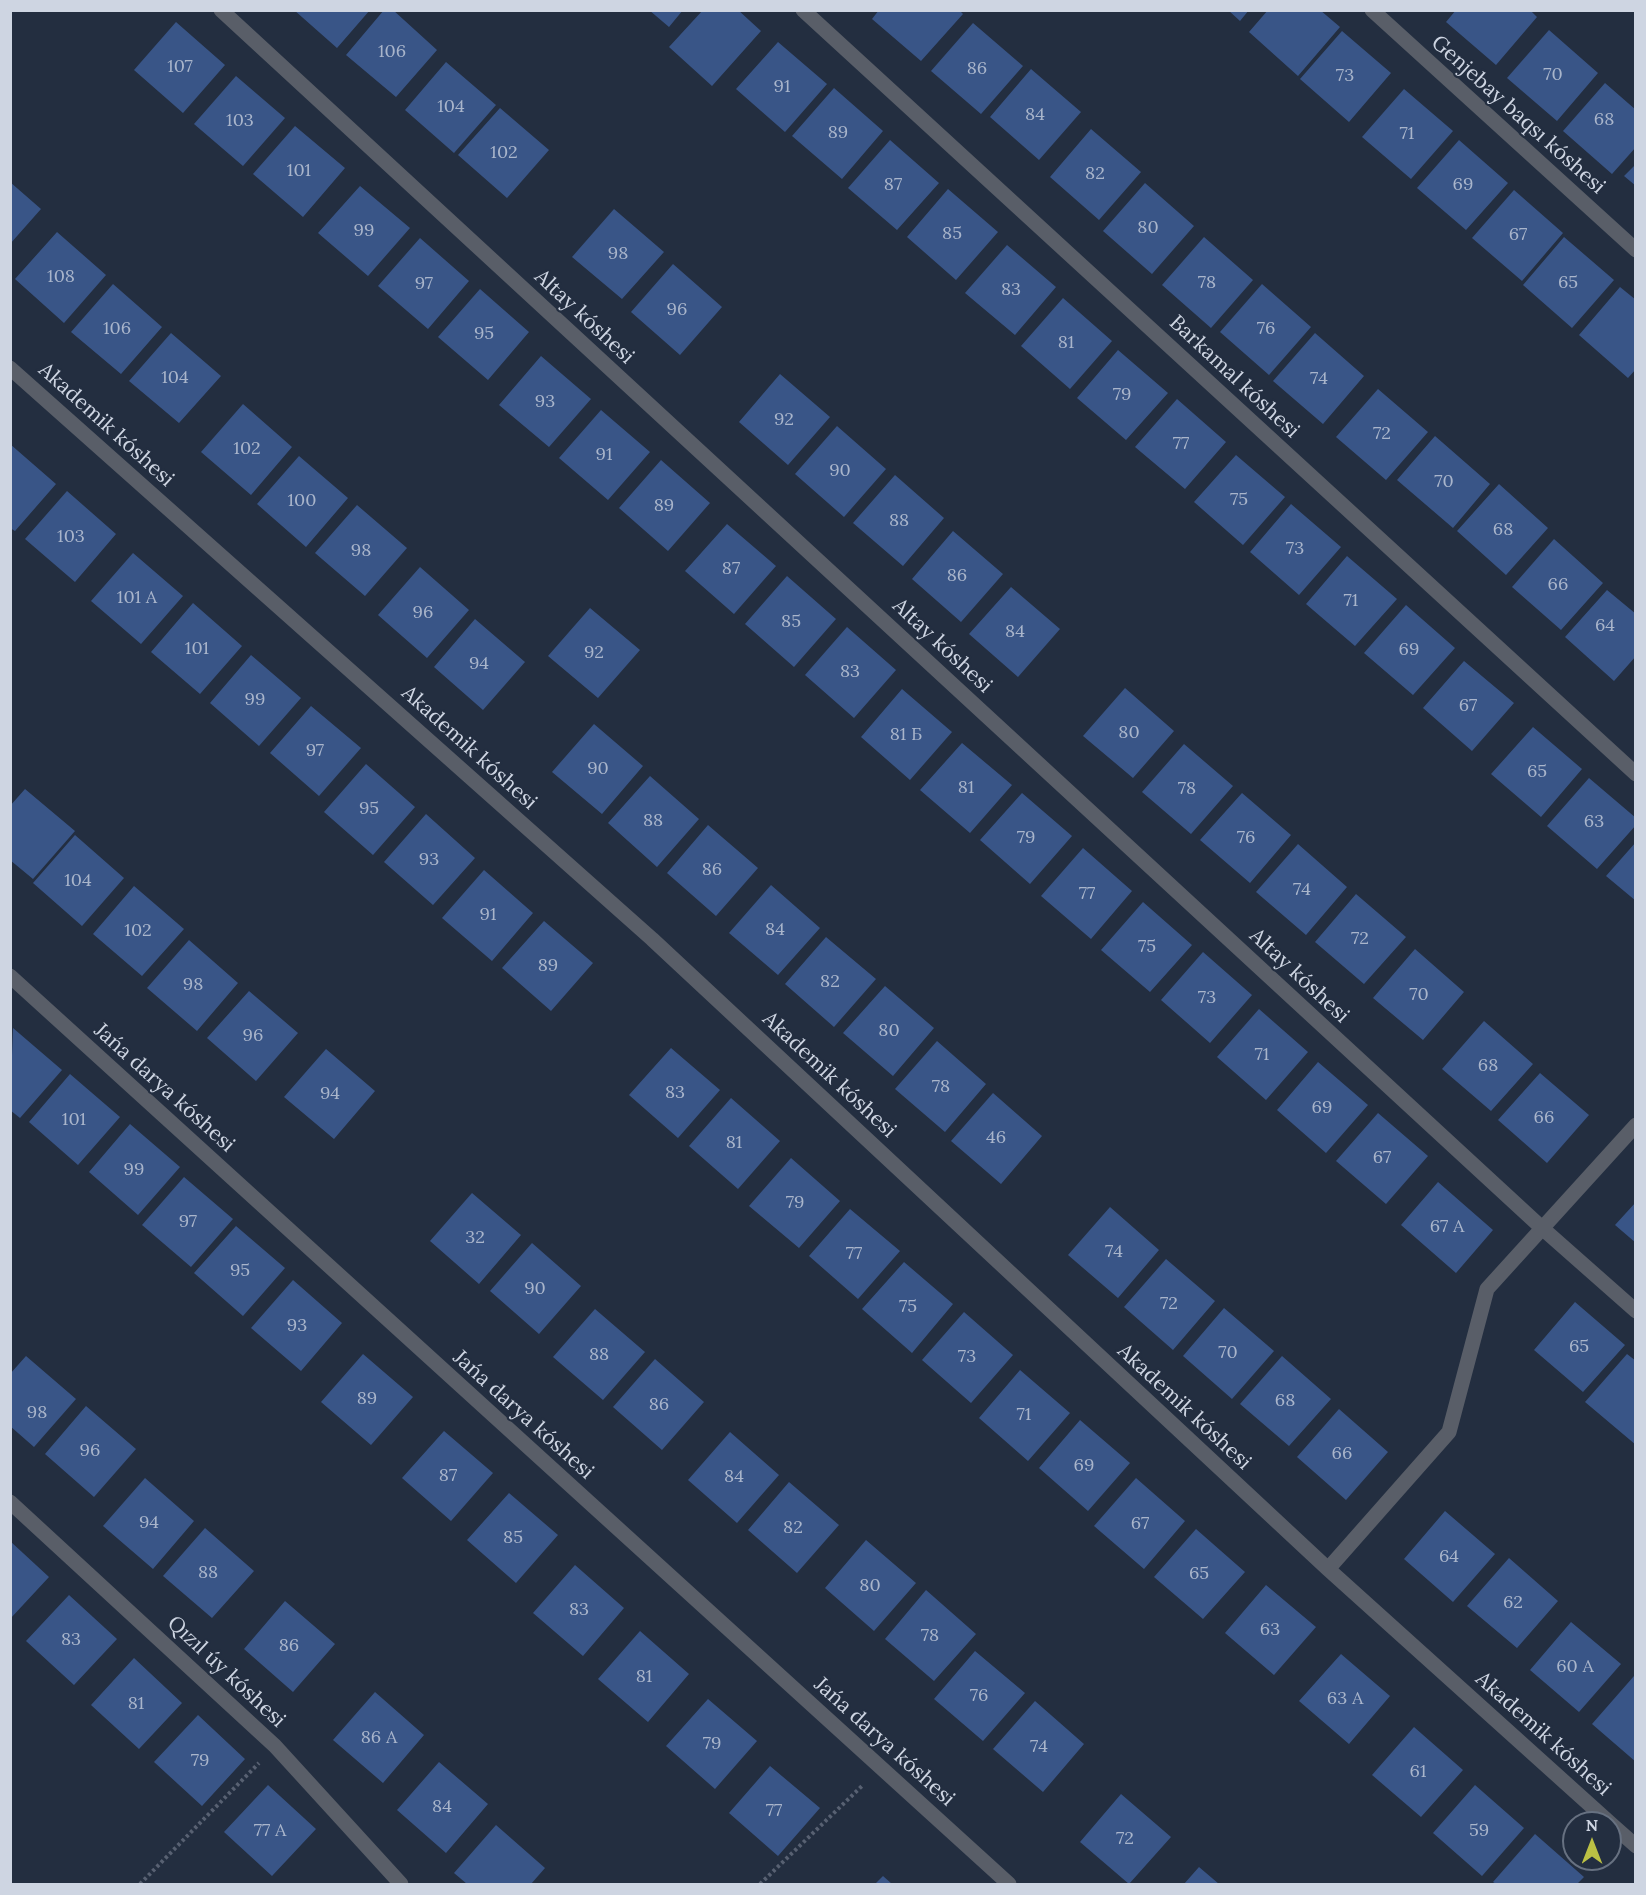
<!DOCTYPE html>
<meta charset="utf-8">
<style>
body{margin:0}
#map{position:relative;width:1646px;height:1895px;overflow:hidden;background:#232e40;font-family:Lora,serif}
canvas{display:block}
.frame{position:absolute;inset:0;border:12px solid #ced5e2;pointer-events:none}
.north{position:absolute;left:1562px;top:1811px;width:60px;height:60px;box-sizing:border-box;background:#232e40;border:2px solid #677181;border-radius:50%;rotate:0deg;font-size:16px;font-weight:700;line-height:24px;text-align:center;color:#ced5e2}
.north::after{content:'';display:block;margin:auto;width:21px;height:27px;background:#bbc044;clip-path:polygon(50% 0,100% 100%,50% 72%,0 100%)}
</style>
<div id="map">
<canvas width="1646" height="1895"></canvas>
<div class="frame"></div>
<div class="north">N</div>
</div>
<script>
const ctx = document.querySelector('canvas').getContext('2d');
ctx.lineJoin = 'round';
function fill(path, color) { ctx.fillStyle = color; ctx.fill(path, 'evenodd'); }
const poly = rows => new Path2D(rows.map(r => 'M' + r).join(''));
function trace(path, color, width, dash) { ctx.strokeStyle = color; ctx.lineWidth = width; ctx.lineCap = dash ? 'butt' : 'round'; ctx.setLineDash(dash || []); ctx.stroke(path); }
function label(font, color, halo, rows, align = 'center') {
  ctx.font = font + ' Lora,serif'; ctx.lineWidth = 4.5; ctx.setLineDash([]); ctx.textBaseline = 'middle'; ctx.strokeStyle = halo; ctx.fillStyle = color; for (const [text, x, y, turn = 0] of rows) {
    ctx.save(); ctx.translate(x, y); ctx.rotate((+turn || 0) * Math.PI / 180); ctx.textAlign = isNaN(turn) ? turn : align; if (halo) ctx.strokeText(text, 0, 0); ctx.fillText(text, 0, 0); ctx.restore();
  }
}
const building = poly([
 [294,10,370,10,337,48],
 [384,10,393,10,437,50,396,97,346,55],
 [649,10,683,10,669,27],
 [703,10,738,10,761,31,712,86,669,47],
 [879,10,959,10,963,14,921,61,872,19],
 [1228,10,1249,10,1240,21],
 [1268,10,1320,10,1340,27,1298,76,1249,32],
 [1456,10,1530,10,1537,17,1496,65,1446,22],
 [176,22,225,65,183,113,134,70],
 [973,23,1023,66,981,114,931,71],
 [1549,30,1598,73,1557,121,1507,78],
 [1342,31,1391,73,1349,122,1300,79],
 [778,42,827,84,785,132,736,89],
 [446,62,496,105,454,153,405,110],
 [1031,69,1081,112,1039,160,990,117],
 [236,76,285,118,243,166,194,124],
 [1605,83,1636,110,1636,147,1612,174,1563,131],
 [834,88,883,131,842,179,792,136],
 [1404,89,1453,131,1411,179,1362,137],
 [500,108,549,150,507,198,458,155],
 [295,126,345,168,303,217,253,174],
 [1091,129,1141,172,1099,220,1050,177],
 [890,140,939,183,897,230,848,188],
 [1459,140,1508,183,1466,230,1417,188],
 [1636,164,1636,186,1624,176],
 [10,182,41,209,10,244],
 [1145,183,1194,226,1152,274,1103,231],
 [360,186,410,228,368,276,318,233],
 [948,189,998,232,956,280,907,237],
 [1514,190,1563,233,1522,281,1472,238],
 [614,209,664,252,622,299,572,257],
 [57,232,106,275,64,323,15,279],
 [1204,237,1253,280,1211,328,1162,285],
 [1564,237,1614,280,1572,328,1523,285],
 [420,238,469,281,428,329,378,286],
 [1007,245,1056,287,1015,335,965,293],
 [673,264,722,307,680,355,631,312],
 [113,284,162,327,121,374,71,332],
 [1262,284,1311,327,1269,375,1220,332],
 [1620,287,1636,300,1636,369,1628,378,1579,335],
 [480,289,529,332,488,380,438,337],
 [1063,298,1112,341,1070,389,1021,346],
 [171,333,221,376,179,423,129,381],
 [1315,333,1364,376,1323,424,1273,381],
 [1118,350,1168,393,1126,440,1077,398],
 [541,356,591,399,549,447,499,405],
 [780,374,830,417,788,465,739,422],
 [1378,389,1428,432,1386,480,1336,437],
 [1177,399,1226,442,1185,489,1135,447],
 [243,404,292,447,251,495,201,452],
 [601,410,650,452,608,500,559,458],
 [837,426,886,469,844,517,795,474],
 [1435,436,1490,484,1453,528,1397,480],
 [10,444,56,484,15,531,10,528],
 [1236,455,1285,497,1243,545,1194,502],
 [299,456,348,498,306,547,257,504],
 [661,460,710,503,668,551,619,508],
 [895,475,944,518,903,566,853,523],
 [1499,484,1548,528,1506,575,1457,531],
 [67,491,116,534,75,582,25,539],
 [1291,504,1341,547,1299,595,1250,552],
 [357,505,407,548,365,596,315,553],
 [727,524,776,566,734,614,685,571],
 [953,531,1003,574,961,622,912,579],
 [1554,539,1603,583,1561,630,1512,587],
 [133,553,183,596,141,644,91,601],
 [1347,556,1397,599,1355,646,1306,604],
 [420,567,469,610,427,658,378,615],
 [787,576,836,619,794,667,745,624],
 [1011,587,1060,629,1018,677,969,634],
 [1607,590,1636,614,1636,656,1614,681,1565,637],
 [193,603,242,646,200,694,151,652],
 [1406,605,1455,648,1413,695,1364,653],
 [590,608,640,650,598,698,548,656],
 [475,619,525,662,483,710,434,667],
 [847,627,896,670,854,718,805,675],
 [251,655,301,698,259,746,210,703],
 [1464,661,1514,703,1472,751,1423,708],
 [1125,688,1174,731,1133,778,1083,736],
 [902,689,952,732,910,780,861,737],
 [311,706,361,748,319,796,270,753],
 [594,724,643,766,602,814,552,772],
 [1533,727,1582,769,1541,817,1491,774],
 [962,743,1012,785,970,833,920,790],
 [1184,744,1233,786,1191,834,1142,792],
 [366,764,415,807,373,855,324,812],
 [650,776,699,819,657,867,608,823],
 [1589,778,1636,818,1636,825,1597,869,1547,826],
 [25,789,75,831,33,879,10,860,10,806],
 [1022,793,1072,836,1030,884,980,840],
 [1242,793,1291,835,1250,883,1200,840],
 [426,814,475,858,433,905,384,862],
 [708,825,758,868,716,916,667,873],
 [75,835,124,878,82,926,33,883],
 [1636,842,1636,901,1606,876],
 [1298,844,1347,887,1306,935,1256,892],
 [1083,848,1132,891,1091,939,1041,896],
 [484,870,533,913,492,961,442,918],
 [771,885,820,928,778,975,729,933],
 [134,886,184,929,142,976,93,934],
 [1356,894,1406,937,1364,984,1315,942],
 [1143,902,1192,945,1150,992,1101,950],
 [544,921,593,963,551,1011,502,968],
 [826,937,876,979,834,1027,785,984],
 [189,940,238,983,197,1031,147,988],
 [1415,949,1464,992,1423,1040,1373,998],
 [1203,952,1252,995,1210,1043,1161,1000],
 [885,986,934,1028,893,1076,843,1033],
 [249,991,298,1033,256,1081,207,1038],
 [1259,1009,1308,1052,1266,1100,1217,1057],
 [1484,1021,1533,1064,1491,1111,1442,1069],
 [13,1028,62,1070,20,1118,10,1110],
 [937,1041,986,1084,945,1132,895,1089],
 [671,1048,720,1090,678,1138,629,1095],
 [326,1049,375,1091,334,1139,284,1097],
 [1318,1062,1368,1105,1326,1153,1277,1110],
 [1540,1073,1589,1115,1547,1163,1498,1120],
 [70,1074,120,1117,78,1165,29,1122],
 [993,1093,1042,1136,1001,1184,951,1141],
 [731,1098,780,1141,738,1189,689,1146],
 [1378,1113,1428,1156,1386,1204,1336,1161],
 [130,1124,180,1167,138,1215,89,1172],
 [791,1158,840,1201,799,1248,749,1206],
 [184,1177,233,1219,191,1267,142,1225],
 [1438,1182,1493,1230,1456,1273,1401,1225],
 [472,1193,521,1235,479,1284,430,1241],
 [1636,1202,1636,1243,1615,1225],
 [1110,1207,1159,1250,1118,1298,1068,1255],
 [850,1209,900,1251,858,1299,809,1256],
 [236,1226,285,1268,243,1316,194,1273],
 [532,1243,581,1286,539,1334,490,1291],
 [1166,1259,1215,1301,1173,1350,1124,1307],
 [904,1262,953,1304,912,1353,862,1309],
 [293,1280,342,1323,301,1371,251,1328],
 [1575,1302,1625,1345,1583,1392,1534,1350],
 [1224,1308,1274,1351,1232,1399,1183,1356],
 [595,1309,645,1352,603,1400,553,1357],
 [964,1312,1013,1355,971,1403,922,1360],
 [363,1354,413,1397,371,1445,321,1402],
 [1627,1354,1636,1361,1636,1445,1585,1402],
 [26,1356,76,1399,34,1447,10,1426,10,1374],
 [1282,1356,1331,1399,1289,1446,1240,1404],
 [655,1359,704,1402,662,1450,613,1407],
 [1020,1370,1070,1413,1028,1461,979,1418],
 [86,1406,136,1449,94,1497,45,1454],
 [1339,1409,1388,1452,1346,1500,1297,1457],
 [1080,1420,1130,1463,1088,1511,1039,1468],
 [444,1431,493,1473,451,1521,402,1478],
 [730,1432,779,1475,737,1523,688,1480],
 [145,1478,194,1521,153,1569,103,1526],
 [1136,1478,1185,1521,1144,1569,1094,1526],
 [789,1482,839,1525,797,1573,748,1530],
 [509,1493,558,1535,516,1583,467,1540],
 [1445,1511,1495,1554,1453,1602,1404,1559],
 [205,1528,254,1571,212,1618,163,1576],
 [1196,1529,1245,1572,1203,1619,1154,1577],
 [866,1540,916,1583,874,1631,825,1588],
 [10,1541,49,1577,10,1619],
 [1509,1558,1558,1601,1517,1648,1467,1606],
 [575,1565,624,1608,583,1656,533,1613],
 [1266,1585,1316,1627,1274,1675,1225,1633],
 [926,1590,976,1634,934,1681,885,1639],
 [69,1595,117,1639,74,1685,26,1641],
 [285,1601,335,1644,293,1692,244,1649],
 [1571,1622,1621,1664,1579,1712,1530,1670],
 [640,1631,689,1674,648,1722,598,1679],
 [975,1651,1025,1693,983,1741,934,1699],
 [1341,1654,1390,1696,1349,1744,1299,1701],
 [134,1658,182,1703,139,1749,91,1705],
 [1634,1676,1636,1677,1636,1762,1592,1724],
 [375,1692,424,1735,383,1783,333,1740],
 [708,1699,757,1741,715,1789,666,1746],
 [1035,1701,1084,1744,1043,1792,993,1749],
 [198,1715,245,1759,202,1806,154,1762],
 [1414,1727,1463,1770,1421,1817,1372,1775],
 [439,1762,488,1804,446,1853,397,1810],
 [770,1766,820,1808,778,1856,729,1813],
 [268,1785,316,1829,272,1876,224,1832],
 [1475,1785,1524,1828,1482,1876,1433,1833],
 [1121,1794,1171,1837,1129,1884,1080,1842],
 [496,1825,545,1868,531,1884,467,1884,454,1873],
 [1535,1834,1584,1877,1577,1884,1496,1884,1493,1882],
 [1199,1867,1219,1884,1184,1884],
 [883,1876,892,1884,875,1884]
]);
const path = poly([
 [140,1884,259,1763],
 [760,1884,863,1785]
]);
const street = poly([
 [221,10,1542,1228,1636,1311],
 [803,10,1636,774],
 [1372,10,1636,250],
 [10,368,652,939,1328,1569,1610,1823],
 [10,976,1009,1884],
 [10,1502,275,1746,401,1884],
 [1328,1569,1449,1432,1487,1289,1636,1125],
 [1610,1823,1636,1846]
]);
const numberNames = [
 ["106",392,52],
 ["107",180,67],
 ["86",977,69],
 ["70",1553,75],
 ["73",1345,76],
 ["91",782,87],
 ["104",451,107],
 ["84",1035,115],
 ["68",1604,120],
 ["103",240,121],
 ["89",838,133],
 ["71",1407,134],
 ["102",504,153],
 ["101",299,171],
 ["82",1095,174],
 ["87",893,185],
 ["69",1463,185],
 ["80",1148,228],
 ["99",364,231],
 ["85",952,234],
 ["67",1518,235],
 ["98",618,254],
 ["108",61,277],
 ["78",1207,283],
 ["65",1568,283],
 ["97",424,284],
 ["83",1011,290],
 ["96",677,310],
 ["106",117,329],
 ["76",1266,329],
 ["95",484,334],
 ["81",1066,343],
 ["104",175,378],
 ["74",1319,379],
 ["79",1122,395],
 ["93",545,402],
 ["92",784,420],
 ["72",1382,434],
 ["77",1181,444],
 ["102",247,449],
 ["91",604,455],
 ["90",840,471],
 ["70",1444,482],
 ["75",1239,500],
 ["100",302,501],
 ["89",664,506],
 ["88",899,521],
 ["68",1503,530],
 ["103",71,537],
 ["73",1295,549],
 ["98",361,551],
 ["87",731,569],
 ["86",957,576],
 ["66",1558,585],
 ["101 А",137,598],
 ["71",1351,601],
 ["96",423,613],
 ["85",791,622],
 ["64",1605,626],
 ["84",1015,632],
 ["101",197,649],
 ["69",1409,650],
 ["92",594,653],
 ["94",479,664],
 ["83",850,672],
 ["99",255,700],
 ["67",1468,706],
 ["80",1129,733],
 ["81 Б",906,735],
 ["97",315,751],
 ["90",598,769],
 ["65",1537,772],
 ["81",966,788],
 ["78",1187,789],
 ["95",369,809],
 ["88",653,821],
 ["63",1594,822],
 ["79",1026,838],
 ["76",1246,838],
 ["93",429,860],
 ["86",712,870],
 ["104",78,881],
 ["74",1302,890],
 ["77",1087,894],
 ["91",488,915],
 ["84",775,930],
 ["102",138,931],
 ["72",1360,939],
 ["75",1147,947],
 ["89",548,966],
 ["82",830,982],
 ["98",193,985],
 ["70",1419,995],
 ["73",1207,998],
 ["80",889,1031],
 ["96",253,1036],
 ["71",1262,1055],
 ["68",1488,1066],
 ["78",941,1087],
 ["83",675,1093],
 ["94",330,1094],
 ["69",1322,1108],
 ["66",1544,1118],
 ["101",74,1120],
 ["46",996,1138],
 ["81",734,1143],
 ["67",1382,1158],
 ["99",134,1170],
 ["79",795,1203],
 ["97",188,1222],
 ["67 А",1447,1227],
 ["32",475,1238],
 ["74",1114,1252],
 ["77",854,1254],
 ["95",240,1271],
 ["90",535,1289],
 ["72",1169,1304],
 ["75",908,1307],
 ["93",297,1326],
 ["65",1579,1347],
 ["70",1228,1353],
 ["88",599,1355],
 ["73",967,1357],
 ["89",367,1399],
 ["68",1285,1401],
 ["86",659,1405],
 ["98",37,1413],
 ["71",1024,1415],
 ["96",90,1451],
 ["66",1342,1454],
 ["69",1084,1466],
 ["87",448,1476],
 ["84",734,1477],
 ["94",149,1523],
 ["67",1140,1524],
 ["82",793,1528],
 ["85",513,1538],
 ["64",1449,1557],
 ["88",208,1573],
 ["65",1199,1574],
 ["80",870,1586],
 ["62",1513,1603],
 ["83",579,1610],
 ["63",1270,1630],
 ["78",930,1636],
 ["83",71,1640],
 ["86",289,1646],
 ["60 А",1575,1667],
 ["81",644,1677],
 ["76",979,1696],
 ["63 А",1345,1699],
 ["81",136,1704],
 ["86 А",379,1738],
 ["79",712,1744],
 ["74",1039,1747],
 ["79",200,1761],
 ["61",1418,1772],
 ["84",442,1807],
 ["77",774,1811],
 ["77 А",270,1831],
 ["59",1479,1831],
 ["72",1125,1839]
];
const streetNames = [
 ["Genjebay baqsı kóshesi",1518,115,42],
 ["Altay kóshesi",584,317,43],
 ["Barkamal kóshesi",1234,377,43],
 ["Akademik kóshesi",106,425,42],
 ["Altay kóshesi",942,646,43],
 ["Akademik kóshesi",469,748,42],
 ["Altay kóshesi",1299,976,43],
 ["Akademik kóshesi",829,1075,43],
 ["Jańa darya kóshesi",164,1088,42],
 ["Akademik kóshesi",1184,1407,43],
 ["Jańa darya kóshesi",523,1415,42],
 ["Qızıl úy kóshesi",226,1672,43],
 ["Akademik kóshesi",1543,1734,42],
 ["Jańa darya kóshesi",884,1742,42]
];
fill(building, '#395587');
trace(path, '#586172', 4, [3, 3]);
trace(street, '#595e68', 15);
label('18px', '#a9b5cb', null, numberNames);
label('21px', '#ced5e2', '#232e40', streetNames);
</script>
